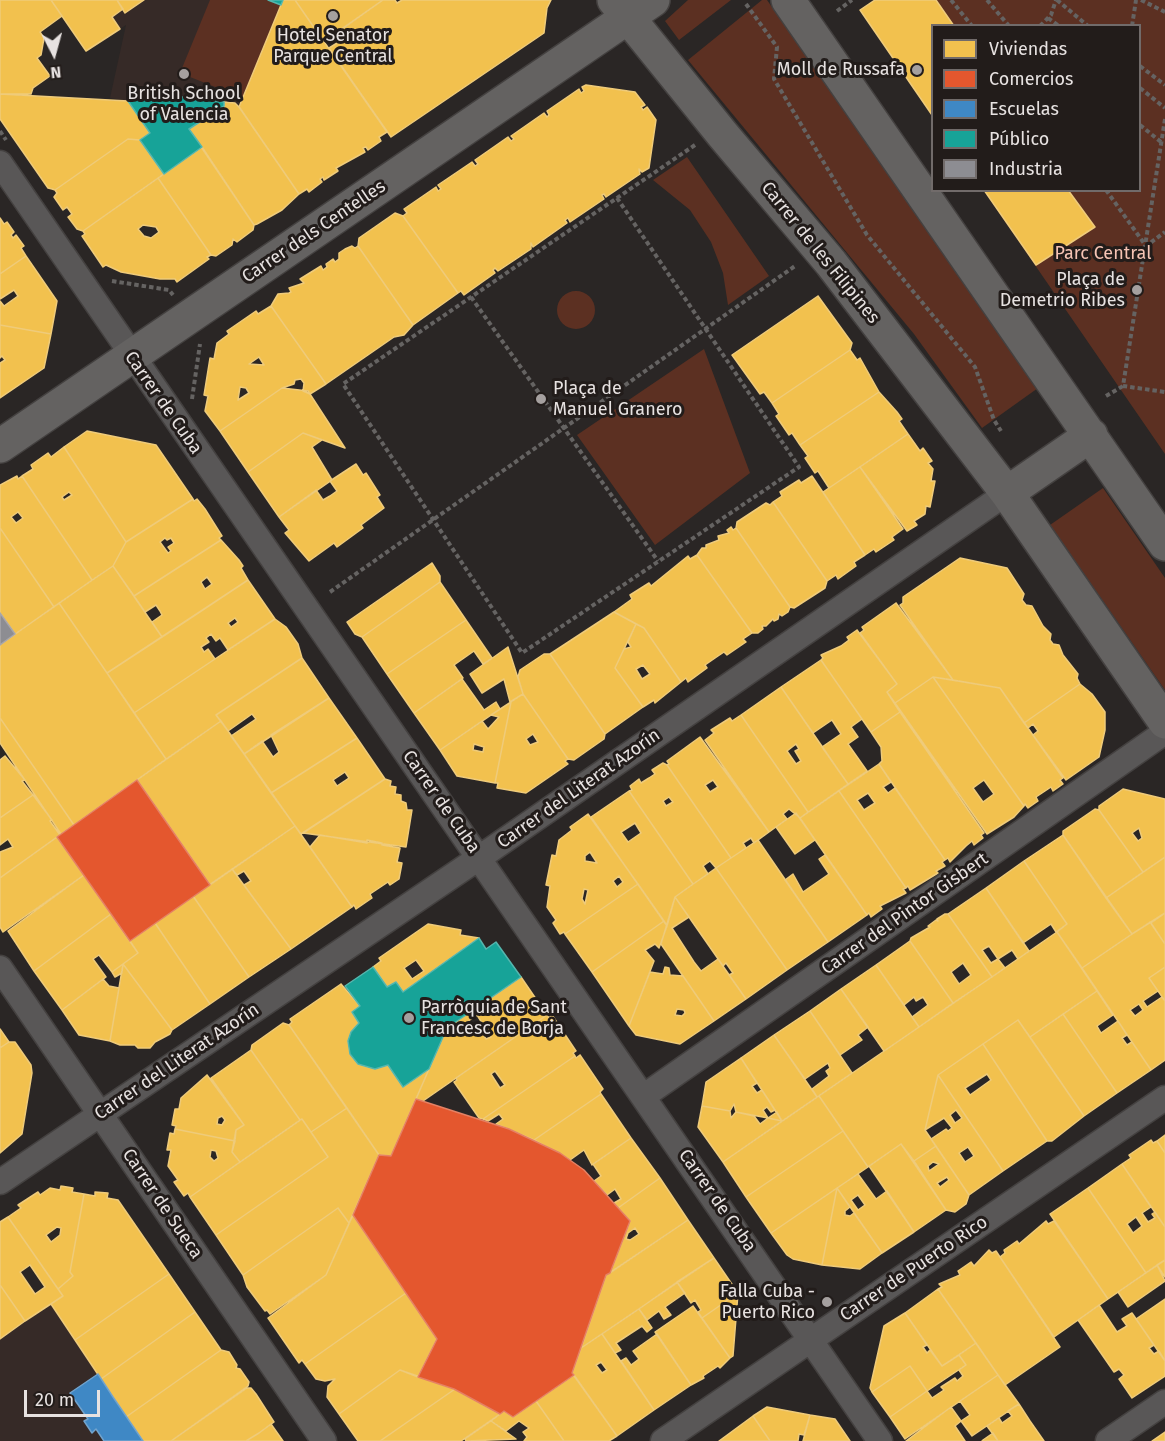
<!DOCTYPE html>
<meta charset="utf-8">
<style>
body{margin:0}
#map{position:relative;width:1165px;height:1441px;overflow:hidden;background:#2a2625;font-family:"Fira Sans",sans-serif}
canvas{display:block}
.legend{position:absolute;left:931px;top:24px;width:210px;height:168px;box-sizing:border-box;background:#221c1a;border:2px solid #716b6a;margin:0;padding:8px 10px;list-style:none;font-size:18px;color:#e7e2e1}
.legend li{display:flex;align-items:center;gap:12px;height:30px}
.legend b{width:30px;border:2px solid #716b6a}
.north{position:absolute;left:24px;top:24px;width:60px;height:60px;-webkit-text-stroke:4px #221c1a;paint-order:stroke;rotate:174deg;font-size:16px;font-weight:700;line-height:24px;text-align:center;color:#e7e2e1}
.north::after{content:'';display:block;margin:auto;width:21px;height:27px;background:#e7e2e1;clip-path:polygon(50% 0,100% 100%,50% 72%,0 100%)}
.scale{position:absolute;left:24px;top:1390px;width:76px;height:27px;box-sizing:border-box;border:3px solid #e7e2e1;border-top:0;padding-left:8px;font-size:18px;line-height:21px;white-space:nowrap;color:#e7e2e1;-webkit-text-stroke:4px #221c1a;paint-order:stroke}
</style>
<div id="map">
<canvas width="1165" height="1441"></canvas>
<ul class="legend">
<li><b style="height:16px;background:#f2c14e"></b>Viviendas</li>
<li><b style="height:16px;background:#e4572e"></b>Comercios</li>
<li><b style="height:16px;background:#3f88c5"></b>Escuelas</li>
<li><b style="height:16px;background:#17a398"></b>Público</li>
<li><b style="height:16px;background:#8d8d92"></b>Industria</li>
</ul>
<div class="north">N</div>
<div class="scale">20 m</div>
</div>
<script>
const ctx = document.querySelector('canvas').getContext('2d');
ctx.lineJoin = 'round';
function fill(path, color) { ctx.fillStyle = color; ctx.fill(path, 'evenodd'); }
const poly = rows => new Path2D(rows.map(r => 'M' + r).join(''));
function trace(path, color, width, dash) { ctx.strokeStyle = color; ctx.lineWidth = width; ctx.lineCap = dash ? 'butt' : 'round'; ctx.setLineDash(dash || []); ctx.stroke(path); }
function label(font, color, halo, rows, align = 'center') {
  ctx.font = font + ' "Fira Sans",sans-serif'; ctx.lineWidth = 6; ctx.setLineDash([]); ctx.textBaseline = 'middle'; ctx.strokeStyle = halo; ctx.fillStyle = color; for (const [text, x, y, turn = 0] of rows) {
    ctx.save(); ctx.translate(x, y); ctx.rotate((+turn || 0) * Math.PI / 180); ctx.textAlign = isNaN(turn) ? turn : align; if (halo) ctx.strokeText(text, 0, 0); ctx.fillText(text, 0, 0); ctx.restore();
  }
}
const built = poly([
 [51,0,283,0,239,107,235,103,224,102,224,106,150,133,128,101,110,98,126,25,86,51],
 [51,1304,143,1441,0,1441,0,1339]
]);
const green = poly([
 [210,0,268,0,281,5,243,98,180,73],
 [688,0,731,0,679,40,665,21],
 [762,0,767,0,1038,388,982,428,914,334,688,60],
 [875,0,1165,0,1165,454,984,191,1140,190,1140,26,932,26,932,115,860,10],
 [687,157,769,276,728,305,723,273,711,242,690,210,653,180],
 '557 310a19 19 0 1 1 38 0a19 19 0 1 1-38 0Z',
 [704,349,750,473,655,545,577,435],
 [1103,488,1165,578,1165,690,1050,525]
]);
const homes = poly([
 [0,0,51,0,62,16,40,32,44,38,41,55,37,58,50,76,33,88,31,94,0,94,0,0],
 [51,0,117,0,123,9,112,17,120,29,86,51,51,0],
 [117,0,144,0,125,13,117,0],
 [283,0,295,0,387,132,379,137,381,141,368,150,366,147,363,148,365,152,336,168,338,171,324,180,323,177,320,179,322,182,309,192,307,189,299,194,239,107,283,0],
 [295,0,383,0,324,42,295,0],
 [383,0,395,0,397,3,402,0,551,0,547,8,544,33,391,137,329,48,342,40,337,32,383,0],
 [875,0,936,0,954,26,932,26,932,115,860,10,875,0],
 [586,85,635,92,645,105,641,107,643,110,647,107,656,120,649,168,642,172,639,169,640,174,606,197,604,194,602,195,604,199,570,222,568,218,565,220,567,223,533,247,531,243,531,249,498,271,495,268,493,270,495,273,464,295,461,291,458,293,403,216,407,213,404,209,436,187,438,191,441,189,438,185,472,162,475,166,478,164,475,160,508,137,511,141,514,139,511,136,544,113,547,117,549,115,547,111,579,89,581,93,584,91,582,87,586,85],
 [0,94,128,101,150,133,140,140,128,139,55,190,52,189,48,188,0,119,0,94],
 [224,102,235,103,240,108,299,194,282,210,257,224,254,225,189,129,224,106,224,102],
 [128,139,140,140,164,174,83,231,77,229,68,217,72,214,67,207,63,210,54,197,57,193,55,190,128,139],
 [202,147,254,225,253,230,237,242,233,239,232,245,216,256,211,255,158,178,202,147],
 [158,178,211,255,207,257,209,259,177,282,175,279,160,279,121,272,106,265,103,267,82,236,85,234,83,231,158,178],
 [143,225,156,227,159,232,151,238,144,236,138,229,143,225],
 [984,190,1068,190,1095,227,1036,265,984,190],
 [395,213,403,216,458,293,413,325,358,246,359,238,395,213],
 [0,218,4,224,7,222,14,232,11,235,13,238,16,235,24,246,21,248,26,256,0,274,0,218],
 [352,246,355,248,358,246,413,325,404,335,394,337,326,384,271,306,278,294,289,293,291,292,289,288,304,283,300,279,321,266,323,270,327,267,326,264,333,259,335,262,339,259,339,253,345,249,352,246],
 [26,256,57,301,51,334,0,325,0,301,4,306,18,296,14,290,0,299,0,274,26,256],
 [818,296,852,343,850,350,772,403,764,392,760,394,732,355,818,296],
 [271,306,326,384,310,394,303,391,304,383,301,379,295,380,294,384,282,388,220,431,205,411,208,396,204,395,210,358,214,359,217,343,229,334,227,331,256,311,258,314,271,306],
 [259,357,264,365,249,364,259,357],
 [240,387,246,388,249,393,238,400,240,387],
 [0,325,51,334,44,368,0,398,0,363,5,360,2,356,0,358,0,325],
 [850,350,857,360,860,358,879,392,800,445,792,433,789,435,776,416,779,414,772,403,850,350],
 [282,388,308,391,345,448,303,433,248,472,220,431,282,388],
 [879,392,897,412,902,419,899,421,908,434,829,488,818,471,815,473,805,458,808,456,800,445,879,392],
 [87,431,156,445,193,499,126,542,64,447,87,431],
 [303,433,322,440,312,447,332,480,279,517,248,472,303,433],
 [908,434,920,451,923,448,932,461,928,463,933,469,931,481,935,481,930,507,926,506,925,514,914,521,917,525,907,531,860,467,908,434],
 [64,447,126,542,113,566,92,580,22,476,33,469,31,465,48,453,51,457,64,447],
 [69,492,72,495,64,500,62,497,69,492],
 [356,464,363,475,366,473,380,495,377,497,384,508,361,525,363,528,337,547,334,543,309,561,285,533,289,530,279,517,316,490,323,500,330,496,337,491,330,481,356,464],
 [860,467,903,529,892,537,894,540,876,552,874,549,865,555,823,492,860,467],
 [17,476,18,479,22,476,92,580,54,607,0,528,0,485,17,476],
 [18,512,23,518,16,523,11,517,18,512],
 [812,476,865,555,854,562,856,566,838,579,836,575,827,581,773,502,782,496,780,492,799,480,801,483,812,476],
 [193,499,194,501,197,499,205,509,222,536,219,538,221,540,134,596,113,566,126,542,193,499],
 [165,538,167,540,171,538,174,543,168,547,171,551,168,553,160,542,165,538],
 [773,502,827,581,825,588,794,608,790,607,736,528,737,522,766,503,770,505,773,502],
 [731,527,733,530,736,528,790,607,788,612,782,616,779,614,778,619,774,621,773,619,766,626,762,626,763,629,758,633,752,633,697,555,702,548,706,548,706,545,719,540,718,536,729,533,727,530,731,527],
 [0,528,54,607,15,634,0,613,0,528],
 [221,540,239,560,243,566,241,568,248,580,162,637,152,622,162,615,160,611,156,605,145,612,134,596,221,540],
 [207,577,212,584,205,589,201,582,207,577],
 [697,555,752,633,743,639,746,642,727,655,724,652,718,656,705,665,707,668,688,682,686,678,681,682,644,628,614,612,632,599,630,595,649,583,651,586,688,556,690,559,697,555],
 [960,558,1007,568,1024,594,1022,600,1026,605,1032,606,1043,626,1051,634,1050,640,1053,644,1059,645,1063,655,1078,674,1077,678,1080,684,1024,723,1000,688,953,680,900,605,903,603,903,597,960,558],
 [432,563,440,576,440,582,362,637,355,634,347,622,432,563],
 [113,566,162,637,107,673,59,603,113,566],
 [248,580,275,619,228,650,220,638,216,641,211,634,206,638,209,642,201,647,204,652,208,649,215,659,134,713,107,673,248,580],
 [235,618,238,622,231,627,228,623,235,618],
 [440,582,466,620,387,674,362,637,440,582],
 [59,603,166,759,74,825,0,718,0,645,59,603],
 [896,603,953,680,933,677,895,703,887,692,897,684,860,633,864,630,862,627,896,603],
 [614,612,636,624,615,668,643,707,605,734,550,654,614,612],
 [275,619,286,627,298,644,302,658,216,715,221,721,166,759,134,713,275,619],
 [466,620,492,658,483,664,474,651,454,665,463,678,414,713,387,674,466,620],
 [636,624,644,628,681,682,655,703,654,700,643,707,615,668,624,649,631,647,628,642,636,624],
 [643,665,650,674,642,679,636,669,643,665],
 [857,630,897,684,887,692,900,712,871,732,821,660,823,658,821,655,841,646,849,640,847,637,857,630],
 [508,647,523,694,510,702,504,679,482,693,470,674,508,647],
 [544,654,550,654,605,734,604,739,574,760,568,759,523,694,518,677,520,670,544,654],
 [302,658,329,698,244,754,231,736,256,719,252,714,228,731,216,715,302,658],
 [821,660,862,719,851,727,858,737,848,744,867,771,848,784,822,747,841,734,832,720,813,733,781,687,821,660],
 [933,677,1000,688,1063,778,1060,780,1063,784,1053,791,1051,787,1036,797,1038,801,1028,808,1025,804,1024,806,933,677],
 [933,677,1024,806,1014,817,987,834,895,703,933,677],
 [984,780,994,794,983,802,973,788,984,780],
 [462,679,484,710,496,702,500,709,440,750,414,713,462,679],
 [1080,684,1092,694,1105,712,1105,730,1099,757,1066,780,1033,735,1038,731,1033,724,1028,728,1024,723,1080,684],
 [781,687,848,784,808,812,741,715,781,687],
 [796,744,799,749,795,751,801,761,796,764,787,751,796,744],
 [523,694,568,759,565,761,568,764,526,793,497,788,498,783,495,783,511,702,523,694],
 [533,734,538,742,530,745,526,739,533,734],
 [329,698,357,738,271,793,244,754,262,741,273,757,279,752,271,735,329,698],
 [511,702,495,783,457,776,440,750,482,721,488,729,499,717,491,715,511,702],
 [474,744,484,747,483,752,473,750,474,744],
 [900,712,984,833,981,835,983,838,974,845,972,841,966,846,950,862,948,858,945,860,879,764,882,761,881,747,871,732,900,712],
 [741,715,808,812,800,818,789,809,783,814,787,819,769,832,705,740,714,733,711,730,730,718,732,721,741,715],
 [0,718,74,825,61,834,0,743,0,718],
 [221,721,295,826,210,885,137,780,221,721],
 [700,737,769,832,754,843,751,838,743,843,746,848,731,858,667,765,669,764,667,761,700,737],
 [713,780,718,787,710,792,705,785,713,780],
 [357,738,385,779,301,834,271,793,357,738],
 [345,772,349,778,337,786,333,780,345,772],
 [5,756,25,780,22,781,33,795,0,818,0,760,5,756],
 [663,763,667,765,731,858,716,868,710,861,703,866,708,874,693,884,629,791,632,790,630,786,639,779,641,783,649,778,655,774,652,770,663,763],
 [669,797,673,802,666,806,663,801,669,797],
 [879,764,891,782,883,787,888,793,895,788,945,860,942,862,945,866,936,871,938,873,910,890,908,886,906,888,839,791,879,764],
 [868,793,875,803,864,810,857,800,868,793],
 [385,779,391,781,390,786,396,787,395,794,401,795,401,801,406,803,407,810,412,810,406,847,303,833,385,779],
 [1123,789,1165,799,1165,857,1143,872,1099,810,1099,806,1123,789],
 [1139,828,1142,838,1138,841,1132,833,1139,828],
 [629,791,693,884,675,897,667,926,591,817,629,791],
 [635,823,641,833,628,842,621,832,635,823],
 [839,791,906,888,903,889,906,893,880,906,882,909,871,917,869,913,867,915,800,818,839,791],
 [33,795,52,820,50,821,60,835,0,878,0,852,13,847,8,839,0,845,0,818,33,795],
 [1095,809,1099,810,1143,872,1106,898,1063,835,1063,831,1095,809],
 [796,813,815,840,795,854,776,827,796,813],
 [588,814,638,884,565,934,564,932,560,934,553,923,556,920,547,907,550,886,546,885,552,855,556,856,559,840,572,830,570,827,588,814],
 [590,852,597,863,585,861,585,856,590,852],
 [619,876,623,882,617,887,613,881,619,876],
 [584,889,588,890,585,904,582,899,584,889],
 [295,826,352,907,291,949,244,885,251,881,244,871,237,875,232,869,295,826],
 [320,835,367,843,367,840,382,843,382,845,400,848,397,862,402,863,399,879,390,885,388,882,370,894,372,898,356,909,354,905,352,907,310,847,320,835],
 [1063,835,1132,934,1082,968,1057,932,1067,924,1024,861,1063,835],
 [57,837,84,875,3,932,0,927,0,878,57,837],
 [758,840,828,942,787,970,716,868,758,840],
 [825,855,867,915,828,942,785,880,793,874,803,892,829,874,819,859,825,855],
 [1165,857,1165,913,1132,934,1106,898,1165,857],
 [1024,861,1067,924,1056,932,1051,924,1023,943,986,888,1024,861],
 [716,868,787,970,746,999,729,975,733,973,726,963,723,966,675,897,716,868],
 [232,869,291,949,249,977,193,896,232,869],
 [84,875,111,914,34,971,8,931,84,875],
 [638,884,664,921,592,972,565,934,638,884],
 [986,888,1029,951,1018,959,1012,950,998,959,1005,968,992,977,948,914,986,888],
 [989,946,998,959,991,963,982,950,989,946],
 [193,896,249,977,210,1004,155,923,193,896],
 [675,897,689,917,672,928,694,962,701,971,718,959,746,999,714,1021,661,944,675,897],
 [1165,913,1165,944,1151,923,1165,913],
 [111,914,138,953,112,972,99,955,93,959,106,977,62,1010,34,971,111,914],
 [945,914,948,914,992,977,953,1003,910,941,911,938,930,927,928,926,936,920,938,921,937,919,945,914],
 [963,963,971,975,959,984,951,972,963,963],
 [664,921,667,926,659,948,655,944,645,950,654,961,629,1026,592,972,664,921],
 [1150,922,1165,944,1165,967,1149,978,1158,991,1143,1001,1147,1007,1162,997,1165,1001,1165,1060,1151,1070,1082,968,1150,922],
 [1139,1004,1143,1010,1135,1016,1130,1010,1139,1004],
 [155,923,210,1004,172,1030,123,964,138,953,130,941,155,923],
 [428,924,461,930,460,935,479,938,403,992,396,982,387,987,373,967,381,961,379,958,428,924],
 [416,960,424,971,412,979,404,968,416,960],
 [1057,932,1097,991,1030,1037,1018,1020,938,1075,925,1130,936,1146,914,1161,901,1144,868,1167,819,1096,1057,932],
 [910,941,953,1003,919,1027,912,1017,928,1005,923,997,916,1001,914,997,904,1005,876,965,910,941],
 [123,964,122,973,115,977,112,972,123,964],
 [123,964,172,1030,170,1034,155,1042,150,1048,138,1048,135,1045,120,1045,110,1041,123,964],
 [876,965,919,1027,884,1051,841,989,876,965],
 [665,967,669,968,670,975,683,976,714,1021,680,1044,636,1035,629,1026,650,972,663,974,665,967],
 [677,1009,684,1010,685,1013,682,1016,675,1015,677,1009],
 [1165,967,1165,1001,1149,978,1165,967],
 [521,977,547,1015,423,1101,416,1099,447,1028,521,977],
 [477,1015,491,1037,486,1039,478,1027,472,1031,467,1022,477,1015],
 [103,979,109,986,119,988,110,1041,79,1035,62,1010,103,979],
 [341,984,360,1006,352,1012,359,1023,351,1032,348,1041,350,1054,358,1064,375,1069,388,1065,403,1087,429,1069,391,1156,379,1155,289,1025,292,1022,290,1019,341,984],
 [841,989,868,1027,858,1035,862,1040,840,1055,810,1011,841,989],
 [1097,991,1113,1015,1097,1026,1101,1033,1118,1021,1127,1035,1122,1038,1127,1045,1132,1042,1151,1070,1117,1093,1063,1014,1097,991],
 [810,1011,852,1073,817,1097,812,1089,829,1076,826,1071,830,1068,828,1063,805,1079,774,1035,810,1011],
 [1063,1014,1117,1093,1084,1116,1030,1037,1063,1014],
 [547,1015,549,1018,552,1015,576,1051,573,1053,575,1056,483,1119,479,1118,454,1082,457,1080,456,1078,547,1015],
 [495,1071,505,1085,500,1088,491,1074,495,1071],
 [1018,1020,1084,1116,1052,1141,1047,1141,983,1044,1018,1020],
 [283,1023,289,1025,347,1108,311,1132,302,1119,300,1120,251,1050,252,1045,283,1023],
 [0,1029,9,1042,0,1048,0,1029],
 [774,1035,817,1097,782,1121,741,1058,774,1035],
 [9,1042,15,1042,31,1065,32,1073,22,1134,0,1153,0,1048,9,1042],
 [983,1044,1047,1141,1003,1171,938,1075,983,1044],
 [987,1074,991,1080,970,1095,965,1088,987,1074],
 [251,1050,300,1120,240,1162,232,1152,236,1130,244,1125,211,1078,251,1050],
 [580,1055,603,1089,600,1092,601,1094,534,1140,496,1124,503,1119,499,1114,488,1121,483,1119,575,1056,576,1058,580,1055],
 [741,1058,757,1083,752,1086,757,1093,762,1090,775,1110,771,1112,767,1107,763,1110,768,1118,736,1112,734,1104,730,1111,702,1106,706,1082,741,1058],
 [207,1075,244,1125,236,1130,235,1141,175,1129,176,1126,172,1125,175,1109,179,1109,181,1098,207,1075],
 [222,1116,225,1120,222,1125,217,1124,218,1118,222,1116],
 [938,1075,1003,1171,969,1195,931,1139,946,1129,948,1131,952,1128,944,1118,925,1130,938,1075],
 [956,1110,962,1118,955,1123,950,1115,956,1110],
 [968,1147,974,1156,965,1162,959,1153,968,1147],
 [601,1094,631,1138,592,1165,584,1150,570,1160,534,1140,601,1094],
 [819,1096,843,1131,746,1197,723,1162,819,1096],
 [702,1106,730,1111,731,1118,736,1112,754,1116,760,1124,768,1118,782,1121,723,1162,698,1127,702,1106],
 [347,1108,379,1155,349,1223,338,1208,243,1275,216,1235,328,1157,311,1132,347,1108],
 [777,1112,782,1121,768,1118,777,1112],
 [302,1119,328,1157,216,1235,190,1197,302,1119],
 [175,1129,235,1141,232,1152,240,1162,190,1197,188,1193,184,1196,174,1182,178,1180,168,1166,171,1150,167,1150,170,1133,174,1134,175,1129],
 [211,1150,216,1151,218,1158,214,1161,210,1157,211,1150],
 [843,1131,868,1167,771,1233,746,1197,843,1131],
 [1165,1135,1165,1153,1157,1141,1165,1135],
 [631,1138,660,1178,618,1208,614,1203,621,1199,615,1189,607,1195,594,1181,601,1176,593,1164,631,1138],
 [1151,1140,1153,1143,1157,1141,1165,1153,1165,1227,1122,1164,1131,1158,1129,1155,1151,1140],
 [901,1144,946,1210,914,1232,869,1166,901,1144],
 [936,1146,969,1195,966,1204,955,1212,946,1210,914,1161,936,1146],
 [933,1162,939,1164,929,1171,928,1166,933,1162],
 [947,1177,949,1180,940,1187,937,1183,947,1177],
 [1122,1164,1151,1207,1142,1213,1148,1222,1155,1218,1152,1214,1155,1212,1165,1227,1165,1260,1146,1273,1088,1188,1122,1164],
 [1136,1217,1142,1226,1133,1233,1127,1224,1136,1217],
 [858,1174,876,1199,887,1191,914,1232,882,1253,837,1188,858,1174],
 [858,1195,865,1205,858,1210,851,1200,858,1195],
 [660,1178,688,1220,610,1273,630,1221,618,1208,660,1178],
 [635,1228,639,1234,630,1240,626,1239,628,1233,635,1228],
 [61,1186,73,1188,72,1192,84,1194,70,1272,73,1276,58,1289,8,1217,21,1208,18,1205,38,1192,40,1195,50,1188,60,1190,61,1186],
 [57,1227,61,1228,60,1235,51,1242,46,1235,57,1227],
 [837,1188,822,1265,793,1259,787,1255,771,1233,837,1188],
 [837,1188,850,1207,845,1211,845,1215,850,1216,854,1213,882,1253,860,1269,822,1265,837,1188],
 [1088,1188,1146,1273,1108,1299,1050,1214,1088,1188],
 [95,1192,108,1193,107,1198,118,1200,169,1274,75,1340,51,1304,63,1296,58,1289,73,1276,70,1272,84,1194,95,1196,95,1192],
 [338,1208,349,1223,326,1275,270,1314,267,1310,265,1311,247,1287,243,1275,338,1208],
 [353,1215,406,1293,305,1364,302,1360,299,1363,268,1318,326,1275,353,1215],
 [8,1217,63,1296,25,1321,0,1285,0,1222,8,1217],
 [30,1265,45,1287,35,1294,20,1272,30,1265],
 [688,1220,714,1258,581,1348,606,1275,688,1220],
 [1046,1221,1048,1224,1054,1221,1108,1299,1054,1337,1000,1257,1005,1253,1004,1250,1017,1241,1019,1244,1046,1221],
 [989,1250,992,1253,996,1251,1060,1347,1005,1385,938,1289,942,1287,939,1284,960,1275,958,1271,971,1262,974,1266,989,1250],
 [714,1258,738,1293,702,1318,698,1312,701,1310,695,1300,691,1303,677,1282,714,1258],
 [1165,1260,1165,1277,1157,1265,1165,1260],
 [1157,1265,1165,1281,1128,1307,1118,1292,1157,1265],
 [169,1274,195,1312,101,1379,75,1340,169,1274],
 [677,1282,685,1293,665,1307,671,1315,664,1319,659,1311,647,1320,639,1309,677,1282],
 [0,1285,25,1321,0,1339,0,1285],
 [938,1289,976,1343,942,1366,905,1313,938,1289],
 [406,1293,437,1339,418,1377,400,1370,339,1414,327,1397,328,1386,335,1379,325,1381,316,1379,305,1364,406,1293],
 [738,1293,733,1356,730,1358,702,1318,738,1293],
 [1165,1299,1165,1361,1136,1319,1165,1299],
 [1099,1305,1117,1332,1127,1326,1122,1319,1132,1313,1154,1345,1149,1348,1154,1354,1159,1351,1165,1361,1165,1376,1132,1398,1119,1379,1124,1375,1119,1369,1114,1372,1078,1320,1099,1305],
 [693,1306,730,1358,720,1368,718,1366,703,1376,704,1378,691,1385,655,1332,693,1306],
 [639,1309,652,1328,647,1332,642,1326,616,1343,621,1350,615,1353,602,1334,639,1309],
 [195,1312,221,1350,126,1417,101,1379,195,1312],
 [905,1313,927,1345,923,1347,927,1353,930,1350,942,1366,959,1355,966,1365,927,1391,910,1366,872,1392,870,1388,884,1326,905,1313],
 [602,1334,654,1410,617,1436,572,1373,581,1348,602,1334],
 [601,1362,607,1370,602,1373,596,1365,601,1362],
 [657,1334,691,1385,654,1410,621,1361,626,1358,631,1365,639,1359,633,1351,657,1334],
 [976,1343,998,1375,905,1439,890,1417,927,1391,932,1398,944,1390,941,1387,955,1378,957,1381,963,1376,959,1370,966,1365,959,1355,976,1343],
 [221,1350,229,1352,237,1365,236,1368,240,1369,249,1382,248,1386,171,1441,143,1441,126,1417,221,1350],
 [910,1366,927,1391,890,1417,872,1392,910,1366],
 [400,1370,455,1389,380,1441,358,1441,339,1414,400,1370],
 [574,1375,617,1436,609,1441,564,1441,536,1401,574,1375],
 [998,1375,1019,1404,972,1436,961,1421,970,1415,960,1401,998,1375],
 [247,1388,251,1388,256,1394,274,1422,259,1433,246,1441,171,1441,247,1388],
 [455,1389,500,1414,461,1441,380,1441,455,1389],
 [536,1401,564,1441,524,1441,527,1437,523,1432,529,1428,519,1421,506,1431,491,1421,504,1411,513,1417,536,1401],
 [1019,1404,1030,1421,1044,1441,998,1441,987,1426,999,1418,1002,1423,1012,1416,1008,1411,1019,1404],
 [767,1407,810,1415,804,1435,799,1434,798,1441,770,1441,753,1416,767,1407],
 [951,1407,961,1421,955,1426,965,1441,906,1441,951,1407],
 [810,1415,835,1419,850,1441,803,1441,810,1415],
 [753,1416,770,1441,719,1441,753,1416],
 [491,1421,516,1439,466,1441,465,1439,491,1421],
 [271,1424,283,1441,246,1441,259,1433,271,1424],
 [1165,1432,1165,1441,1152,1441,1165,1432],
 [993,1433,998,1441,982,1441,983,1440,993,1433]
]);
const shops = poly([
 [137,780,210,885,130,941,57,837,137,780],
 [416,1099,509,1129,560,1153,584,1170,630,1221,610,1273,606,1275,572,1373,574,1375,513,1417,504,1411,500,1414,454,1389,418,1377,437,1339,353,1215,379,1155,391,1156,416,1099]
]);
const schools = poly([
 [98,1374,113,1397,143,1441,104,1441,96,1429,92,1433,84,1421,88,1419,70,1393,98,1374]
]);
const public = poly([
 [268,0,283,0,281,5,268,0],
 [131,91,224,102,224,106,189,129,202,147,164,174,140,140,150,133,128,101,131,91],
 [479,938,486,949,496,942,521,977,447,1028,429,1069,403,1087,388,1065,375,1069,358,1064,350,1054,348,1041,351,1032,359,1023,352,1012,360,1006,345,986,373,967,387,987,396,982,403,992,479,938]
]);
const industry = poly([
 [0,613,15,634,0,645,0,613]
]);
const path = poly([
 [951,0,972,26],
 [987,0,1009,26],
 [1057,0,1088,26],
 [1141,0,1165,12],
 [746,4,777,47,774,79,867,235,975,367,994,420,1001,431],
 [837,11,852,0],
 [1048,18,1059,26],
 [1040,26,1051,15,1056,0],
 [1132,26,1136,0],
 [1140,66,1165,85],
 [1140,88,1165,108],
 [1165,119,1123,386,1165,392],
 [1140,125,1161,142],
 [0,131,6,140],
 [1106,190,1146,246,1165,232],
 [617,198,799,467,522,653,343,384,695,145],
 [112,281,169,290,173,295],
 [471,297,658,561],
 [1106,396,1123,386],
 [192,399,200,344],
 [330,592,795,266]
]);
const minor = poly([
 [0,163,880,1441],
 [0,968,324,1441],
 [644,1096,1165,732],
 [0,1182,492,849,1007,493],
 [663,1441,1165,1098],
 [1108,1441,1165,1402]
]);
const secondary = poly([
 [614,0,723,135,831,263,1007,493,1165,722],
 [788,0,1165,544],
 [0,446,653,0],
 [1007,493,1091,435]
]);
const markers = [
 [333,16,6,"#a5a09f"],
 [917,70,6,"#a5a09f"],
 [184,74,6,"#a5a09f"],
 [1137,290,6,"#a5a09f"],
 [541,399,6,"#a5a09f"],
 [409,1018,6,"#a5a09f"],
 [827,1302,6,"#a5a09f"]
];
const poiNames = [
 ["Hotel Senator",333,36,"center"],
 ["Parque Central",333,57,"center"],
 ["Moll de Russafa",905,70],
 ["British School",184,94,"center"],
 ["of Valencia",184,115,"center"],
 ["Plaça de",1125,280],
 ["Demetrio Ribes",1125,301],
 ["Plaça de",553,389,"left"],
 ["Manuel Granero",553,410,"left"],
 ["Parròquia de Sant",421,1008,"left"],
 ["Francesc de Borja",421,1029,"left"],
 ["Falla Cuba -",815,1292],
 ["Puerto Rico",815,1313]
];
const streetNames = [
 ["Carrer dels Centelles",314,232,-34],
 ["Carrer de les Filipines",820,253,51],
 ["Carrer de Cuba",163,403,55],
 ["Carrer del Literat Azorín",579,789,-35],
 ["Carrer de Cuba",441,802,55],
 ["Carrer del Pintor Gisbert",905,914,-35],
 ["Carrer del Literat Azorín",177,1062,-34],
 ["Carrer de Cuba",717,1201,55],
 ["Carrer de Sueca",162,1204,56],
 ["Carrer de Puerto Rico",914,1269,-34]
];
const parkNames = [
 ["Parc Central",1103,254]
];
fill(built, '#362a27');
fill(green, '#5c3022');
fill(homes, '#f2c14e');
trace(homes, '#efcb7a', 1.5);
fill(shops, '#e4572e');
trace(shops, '#e58164', 1.5);
fill(schools, '#3f88c5');
trace(schools, '#71a3cd', 1.5);
fill(public, '#17a398');
trace(public, '#55b6ae', 1.5);
fill(industry, '#8d8d92');
trace(industry, '#a8a6aa', 1.5);
trace(minor, '#444140', 27);
trace(secondary, '#444140', 36);
trace(path, '#656362', 4, [4.5, 3]);
trace(minor, '#595757', 24);
trace(secondary, '#646261', 33);
for (const [x, y, r, color] of markers) { const dot = new Path2D(); dot.arc(x, y, r, 0, 2 * Math.PI); ctx.fillStyle = color; ctx.fill(dot); trace(dot, '#221c1a', 2); }
label('18px', '#e7e2e1', '#221c1a', poiNames, 'right');
label('18px', '#e7e2e1', '#221c1a', streetNames);
label('18px', '#f6c4b4', '#221c1a', parkNames);
</script>
